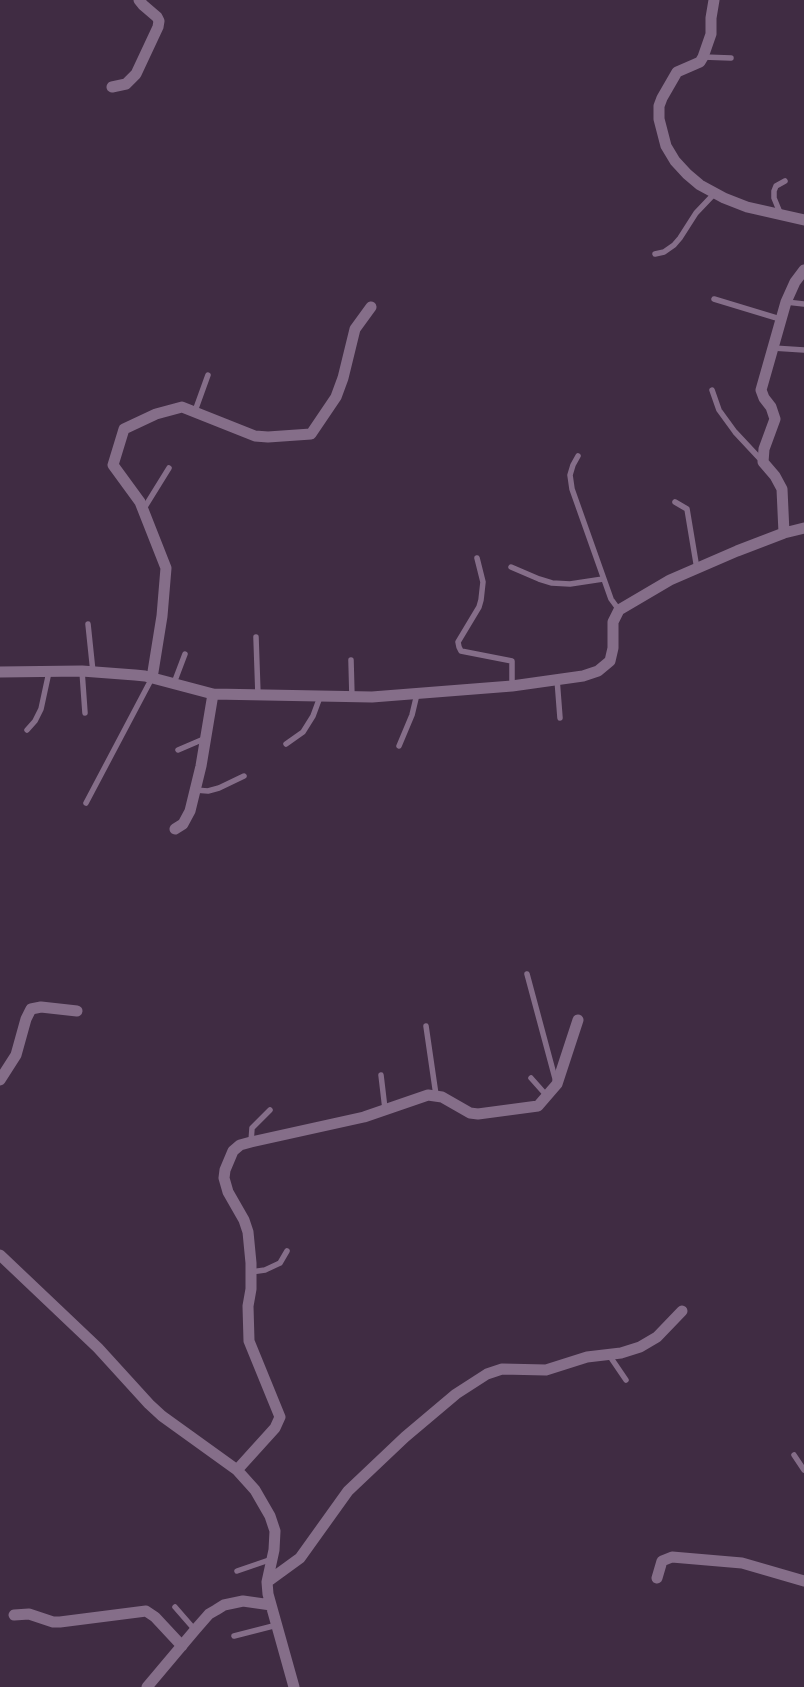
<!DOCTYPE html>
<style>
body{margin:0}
canvas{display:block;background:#402c43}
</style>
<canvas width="804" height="1687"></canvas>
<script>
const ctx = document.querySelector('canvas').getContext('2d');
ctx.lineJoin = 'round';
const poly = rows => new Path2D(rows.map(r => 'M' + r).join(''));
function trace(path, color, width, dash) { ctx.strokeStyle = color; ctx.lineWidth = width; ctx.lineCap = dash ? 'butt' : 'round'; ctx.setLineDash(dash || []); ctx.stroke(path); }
const lane = poly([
 [703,57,731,58],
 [781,215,774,198,774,191,776,186,785,181],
 [655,254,664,252,674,245,680,238,696,213,715,193],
 [714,299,780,319],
 [786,302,804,304],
 [773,348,804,350],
 [712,390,719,410,735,432,763,462],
 [195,411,208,375],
 [578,456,573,465,570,475,572,489,611,599,619,610],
 [675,502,687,509,697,569],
 [143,510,169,468],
 [477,558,483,582,481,600,479,607,458,642,459,647,461,651,466,652,512,661,512,686],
 [511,567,539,579,552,583,570,584,603,579],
 [88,624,93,672],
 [256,637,258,695],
 [351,660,352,697],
 [82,671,85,713],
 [557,679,560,718],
 [174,683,185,654],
 [27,730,35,721,41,709,49,672],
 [286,744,303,732,313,716,320,697],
 [399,746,412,715,417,694],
 [178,750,206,738],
 [195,790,208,791,219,788,244,776],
 [86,803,152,678],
 [527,974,556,1082],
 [426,1026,436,1095],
 [381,1075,385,1109],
 [531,1078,547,1096],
 [251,1142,252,1128,270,1110],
 [251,1272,265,1270,280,1263,287,1251],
 [609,1355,626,1380],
 [794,1455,804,1470],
 [237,1571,272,1559],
 [175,1607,195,1630],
 [234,1636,277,1625]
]);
const street = poly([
 [714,0,711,18,711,34,703,57,700,62,677,72,662,98,659,106,659,119,666,146,675,161,687,174,700,185,724,198,747,207,804,220],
 [112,87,126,84,136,74,158,27,159,21,157,17,143,5,139,0],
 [784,533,782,489,775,476,763,462,764,449,775,419,771,407,764,398,761,390,786,302,795,282,804,270],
 [0,672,82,671,135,675,145,676,213,694,372,697,512,686,583,676,598,671,610,661,613,648,613,622,619,610,670,580,737,551,784,533,804,528],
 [152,678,162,616,166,568,140,502,113,465,124,429,156,414,182,407,255,436,268,437,311,434,336,397,343,378,355,329,371,307],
 [175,829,183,824,190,811,201,766,213,694],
 [0,1080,16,1055,26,1019,31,1009,41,1007,77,1011],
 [0,1255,98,1348,149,1404,162,1416,237,1470,255,1490,270,1516,275,1531,274,1550,267,1582,268,1594,294,1687],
 [237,1470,275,1428,280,1417,249,1341,248,1306,251,1289,251,1263,248,1232,244,1220,228,1192,224,1178,225,1170,233,1151,240,1145,251,1142,364,1117,428,1095,442,1097,470,1113,478,1114,538,1106,557,1084,578,1020],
 [657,1578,662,1561,672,1557,742,1563,804,1581],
 [267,1582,300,1558,348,1491,405,1437,456,1394,487,1374,502,1369,546,1370,587,1357,621,1353,640,1347,657,1337,682,1311],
 [14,1615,29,1614,53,1622,60,1622,146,1611,155,1617,182,1646],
 [147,1687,195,1630,209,1614,216,1610,224,1605,243,1601,271,1605]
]);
trace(lane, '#856e89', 5.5);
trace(street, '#856e89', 11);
</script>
